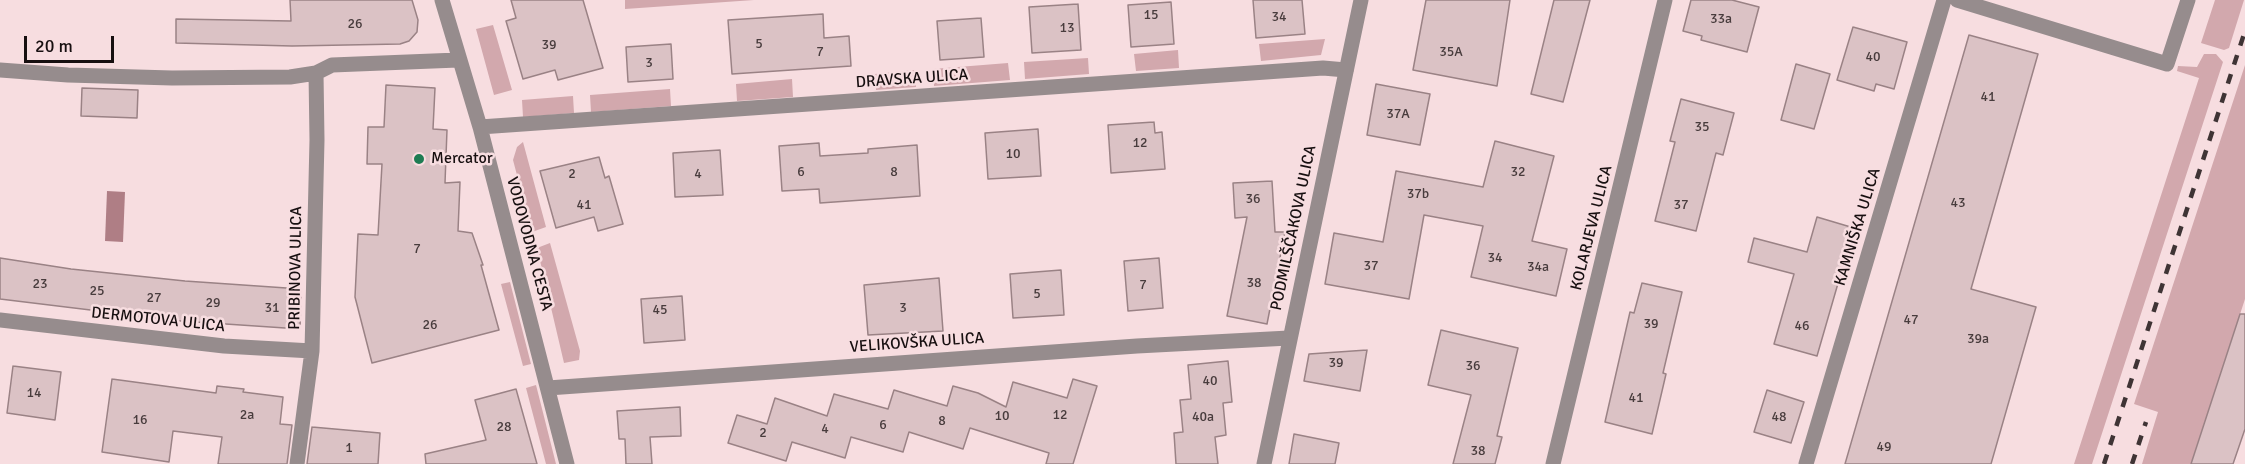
<!DOCTYPE html>
<meta charset="utf-8">
<style>
body{margin:0}
#map{position:relative;width:2245px;height:464px;overflow:hidden;background:#f7dde0;font-family:Signika,sans-serif}
canvas{display:block}
.scale{position:absolute;left:24px;top:36px;width:90px;height:27px;box-sizing:border-box;border:3px solid #170f10;border-top:0;padding-left:8px;font-size:18px;line-height:21px;white-space:nowrap;color:#170f10;-webkit-text-stroke:4px #f7dde0;paint-order:stroke}
</style>
<div id="map">
<canvas width="2245" height="464"></canvas>
<div class="scale">20 m</div>
</div>
<script>
const ctx = document.querySelector('canvas').getContext('2d');
ctx.lineJoin = 'round';
function fill(path, color) { ctx.fillStyle = color; ctx.fill(path, 'evenodd'); }
const poly = rows => new Path2D(rows.map(r => 'M' + r).join(''));
function trace(path, color, width, dash) { ctx.strokeStyle = color; ctx.lineWidth = width; ctx.lineCap = dash ? 'butt' : 'round'; ctx.setLineDash(dash || []); ctx.stroke(path); }
function label(font, color, halo, rows, align = 'center') {
  ctx.font = font + ' Signika,sans-serif'; ctx.lineWidth = 5; ctx.setLineDash([]); ctx.textBaseline = 'middle'; ctx.strokeStyle = halo; ctx.fillStyle = color; for (const [text, x, y, turn = 0] of rows) {
    ctx.save(); ctx.translate(x, y); ctx.rotate((+turn || 0) * Math.PI / 180); ctx.textAlign = isNaN(turn) ? turn : align; if (halo) ctx.strokeText(text, 0, 0); ctx.fillText(text, 0, 0); ctx.restore();
  }
}
const green = poly([
 [625,0,754,0,625,9],
 [2215,0,2244,0,2229,48,2224,50,2201,43],
 [493,25,512,90,494,95,476,29],
 [1325,39,1321,55,1261,61,1259,44],
 [1178,50,1179,68,1136,71,1134,54],
 [2204,54,2216,54,2223,62,2092,464,2074,464,2199,78,2177,71,2178,66,2197,67],
 [1088,58,1089,74,1025,79,1024,62],
 [1008,63,1010,80,934,86,933,69],
 [2245,65,2245,299,2191,464,2142,464,2158,412,2134,404],
 [915,70,916,87,876,90,875,74],
 [792,79,793,97,737,101,736,84],
 [670,89,671,106,591,112,590,95],
 [573,96,574,113,523,117,522,100],
 [523,142,546,227,532,232,513,160,517,147],
 [550,243,580,351,579,360,564,363,537,248],
 [510,282,531,364,523,366,501,284],
 [536,385,556,464,546,464,526,388]
]);
const water = poly([
 [107,191,125,192,123,242,105,241]
]);
const building = poly([
 [290,0,412,0,418,20,417,32,409,41,400,44,292,46,176,43,176,19,291,21,290,0],
 [511,0,583,0,603,68,558,80,555,70,523,79,506,21,516,18,511,0],
 [1253,0,1302,0,1305,34,1256,38,1253,0],
 [1426,0,1510,0,1497,86,1413,70,1426,0],
 [1554,0,1590,0,1563,102,1531,94,1554,0],
 [1691,0,1732,0,1759,7,1747,52,1701,40,1702,36,1683,31,1691,0],
 [1171,2,1174,44,1131,47,1128,5,1171,2],
 [1078,4,1081,50,1032,53,1029,7,1078,4],
 [823,14,824,38,849,36,851,66,732,74,728,20,823,14],
 [981,18,984,57,940,60,937,21,981,18],
 [1853,27,1907,42,1894,89,1876,84,1874,91,1837,80,1853,27],
 [1969,35,2038,54,1971,289,2036,307,1991,464,1845,464,1969,35],
 [671,44,673,79,628,82,626,47,671,44],
 [1796,64,1830,74,1814,129,1781,120,1796,64],
 [1376,84,1430,94,1420,145,1367,135,1376,84],
 [386,85,435,88,433,129,447,130,445,183,460,182,458,231,472,233,483,265,481,265,499,330,372,363,355,297,358,234,378,235,382,164,367,164,368,127,384,127,386,85],
 [82,88,138,90,137,118,81,116,82,88],
 [1681,99,1734,113,1723,155,1716,153,1696,231,1655,221,1675,142,1670,141,1681,99],
 [1154,122,1155,133,1162,132,1165,169,1111,173,1108,125,1154,122],
 [1038,129,1041,176,988,179,985,133,1038,129],
 [1495,141,1554,156,1532,241,1567,249,1556,296,1471,277,1483,226,1424,215,1409,299,1325,284,1334,233,1383,242,1396,171,1483,187,1495,141],
 [819,143,820,156,868,153,868,149,917,145,920,196,820,203,819,189,782,191,779,146,819,143],
 [720,150,723,195,675,197,673,153,720,150],
 [599,157,605,178,609,176,623,224,598,231,594,217,556,228,540,171,599,157],
 [1272,181,1275,232,1285,232,1267,324,1227,316,1247,217,1235,218,1233,183,1272,181],
 [1817,217,1854,228,1817,356,1774,344,1794,274,1748,262,1754,238,1807,252,1817,217],
 [0,258,71,269,185,281,301,289,300,329,181,321,0,299,0,258],
 [1159,258,1163,308,1128,311,1124,261,1159,258],
 [1061,270,1064,315,1013,318,1010,274,1061,270],
 [939,278,943,331,868,335,864,285,939,278],
 [1642,283,1682,292,1663,373,1666,374,1652,434,1605,422,1630,312,1634,313,1642,283],
 [682,296,685,340,644,343,641,299,682,296],
 [2240,314,2245,314,2245,429,2233,464,2191,464,2240,314],
 [1441,330,1518,348,1497,436,1502,437,1495,464,1453,464,1471,395,1428,385,1441,330],
 [1367,350,1360,391,1304,381,1309,354,1367,350],
 [1228,361,1232,402,1223,403,1226,435,1215,437,1218,464,1176,464,1174,433,1183,432,1180,400,1191,399,1188,365,1228,361],
 [13,366,61,372,55,420,7,413,13,366],
 [112,379,216,393,217,386,244,389,243,392,283,397,280,424,292,425,287,464,218,464,222,437,173,431,169,462,102,452,112,379],
 [1073,379,1097,386,1073,464,1046,464,1049,453,970,428,963,449,909,432,903,452,851,437,845,458,792,442,786,461,728,443,737,415,767,424,775,398,827,416,834,394,888,409,894,390,947,406,953,386,978,393,1006,407,1013,382,1067,398,1073,379],
 [516,389,537,464,426,464,425,454,486,440,475,400,516,389],
 [1767,390,1804,402,1791,443,1754,432,1767,390],
 [680,407,681,436,650,437,652,464,626,464,625,439,619,439,617,411,680,407],
 [312,427,380,433,378,464,307,464,312,427],
 [1294,434,1339,443,1335,464,1289,464,1294,434]
]);
const minor = poly([
 [442,0,480,127,567,464],
 [1957,0,2167,64,2188,0],
 [0,70,68,75,172,78,290,77,316,73,332,65,458,60],
 [480,127,1323,68,1346,70],
 [0,320,224,346,312,351],
 [548,388,1137,346,1289,338],
 [297,464,312,351,317,140,316,73],
 [1553,464,1665,0],
 [1806,464,1944,0]
]);
const tertiary = poly([
 [1264,464,1361,0]
]);
const rail = poly([
 [2104,464,2245,31],
 [2132,464,2146,422]
]);
const markers = [
 [419,159,6,"#1d7c53"]
];
const numberNames = [
 ["15",1151,15],
 ["34",1279,17],
 ["33a",1721,19],
 ["26",355,24],
 ["13",1067,28],
 ["5",759,44],
 ["39",549,45],
 ["7",820,52],
 ["35A",1451,52],
 ["40",1873,57],
 ["3",649,63],
 ["41",1988,97],
 ["37A",1398,114],
 ["35",1702,127],
 ["12",1140,143],
 ["10",1013,154],
 ["6",801,172],
 ["8",894,172],
 ["32",1518,172],
 ["2",572,174],
 ["4",698,174],
 ["37b",1418,194],
 ["36",1253,199],
 ["43",1958,203],
 ["41",584,205],
 ["37",1681,205],
 ["7",417,249],
 ["34",1495,258],
 ["37",1371,266],
 ["34a",1538,267],
 ["38",1254,283],
 ["23",40,284],
 ["7",1143,285],
 ["25",97,291],
 ["5",1037,294],
 ["27",154,298],
 ["29",213,303],
 ["31",272,308],
 ["3",903,308],
 ["45",660,310],
 ["47",1911,320],
 ["39",1651,324],
 ["26",430,325],
 ["46",1802,326],
 ["39a",1978,339],
 ["39",1336,363],
 ["36",1473,366],
 ["40",1210,381],
 ["14",34,393],
 ["41",1636,398],
 ["2a",247,415],
 ["12",1060,415],
 ["10",1002,416],
 ["40a",1203,417],
 ["48",1779,417],
 ["16",140,420],
 ["8",942,421],
 ["6",883,425],
 ["28",504,427],
 ["4",825,429],
 ["2",763,433],
 ["49",1884,447],
 ["1",349,448],
 ["38",1478,451]
];
const streetNames = [
 ["DRAVSKA ULICA",912,79,-4],
 ["KAMNIŠKA ULICA",1858,227,-73],
 ["PODMILŠČAKOVA ULICA",1294,228,-78],
 ["KOLARJEVA ULICA",1592,228,-76],
 ["VODOVODNA CESTA",529,244,75],
 ["PRIBINOVA ULICA",296,268,-89],
 ["DERMOTOVA ULICA",158,320,6],
 ["VELIKOVŠKA ULICA",917,343,-4]
];
const poiNames = [
 ["Mercator",431,159]
];
fill(green, '#d2a8ad');
fill(water, '#af7e85');
fill(building, '#dbc2c5');
trace(building, '#9a8285', 1.5);
trace(minor, '#968c8d', 15);
trace(tertiary, '#968c8d', 15);
trace(rail, '#3f3435', 4.5, [10, 10]);
for (const [x, y, r, color] of markers) { const dot = new Path2D(); dot.arc(x, y, r, 0, 2 * Math.PI); ctx.fillStyle = color; ctx.fill(dot); trace(dot, '#f7dde0', 2); }
label('14px', '#483c3d', null, numberNames);
label('16px', '#170f10', '#f7dde0', streetNames);
label('16px', '#170f10', '#f7dde0', poiNames, 'left');
</script>
